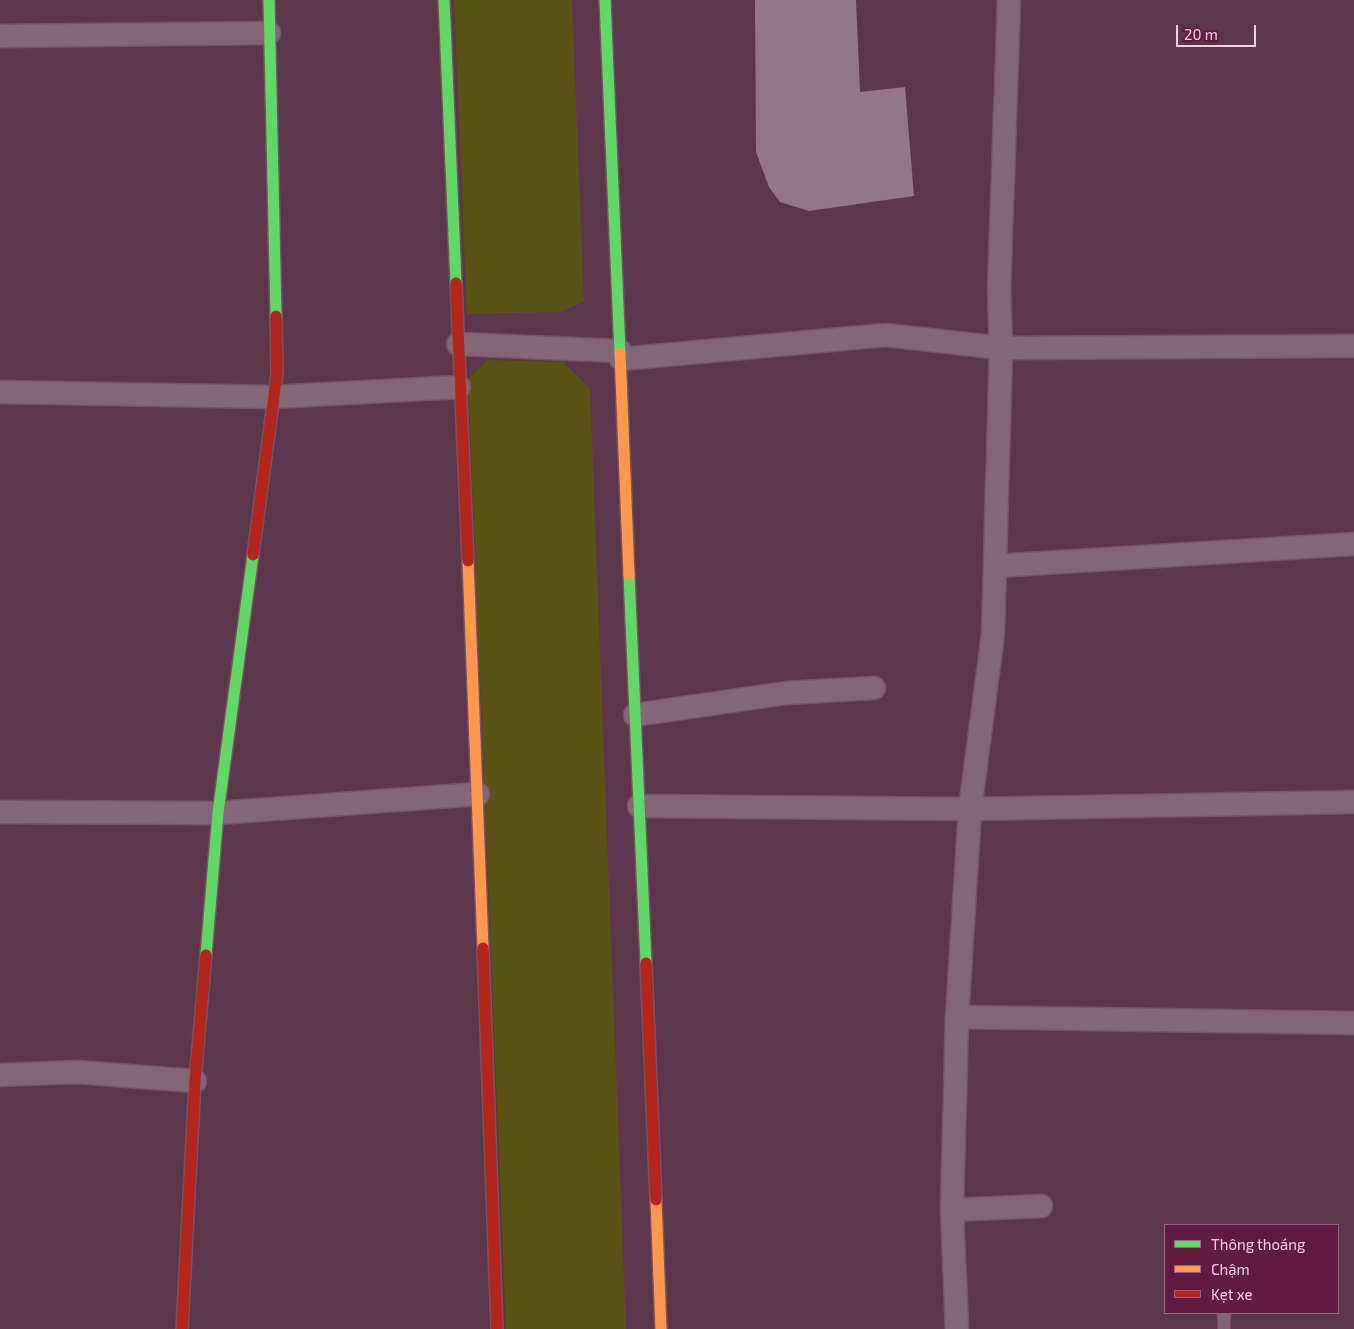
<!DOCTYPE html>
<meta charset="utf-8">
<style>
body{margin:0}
#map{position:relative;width:1354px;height:1329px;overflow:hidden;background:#5c364b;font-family:"Exo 2",sans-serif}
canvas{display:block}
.legend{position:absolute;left:1164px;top:1224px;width:175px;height:90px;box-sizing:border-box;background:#601b42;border:1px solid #9d6382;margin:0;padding:6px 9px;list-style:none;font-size:15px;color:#f9cee1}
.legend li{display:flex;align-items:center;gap:10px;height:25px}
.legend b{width:25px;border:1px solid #9d6382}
.scale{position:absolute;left:1176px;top:25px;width:80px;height:22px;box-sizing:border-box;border:2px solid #f9cee1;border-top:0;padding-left:6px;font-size:15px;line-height:18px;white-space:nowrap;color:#f9cee1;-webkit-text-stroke:4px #601b42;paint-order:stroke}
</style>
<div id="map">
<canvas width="1354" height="1329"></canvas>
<ul class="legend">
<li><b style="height:6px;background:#63d668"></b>Thông thoáng</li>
<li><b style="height:6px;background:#ff974d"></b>Chậm</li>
<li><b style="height:6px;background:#b3261e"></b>Kẹt xe</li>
</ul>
<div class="scale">20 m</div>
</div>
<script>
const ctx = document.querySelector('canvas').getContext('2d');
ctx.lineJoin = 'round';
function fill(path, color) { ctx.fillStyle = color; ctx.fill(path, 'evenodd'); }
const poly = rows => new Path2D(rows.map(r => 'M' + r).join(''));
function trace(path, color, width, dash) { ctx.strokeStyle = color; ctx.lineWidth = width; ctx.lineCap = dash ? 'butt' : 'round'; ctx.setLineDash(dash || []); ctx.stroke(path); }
const green = poly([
 [454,0,572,0,584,301,561,312,467,314],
 [488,360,563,362,590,389,626,1329,506,1329,468,379]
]);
const building = poly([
 [755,0,856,0,860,92,905,87,914,196,809,211,780,202,769,187,756,152]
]);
const lane = poly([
 [1224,1329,1224,1313]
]);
const street = poly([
 [0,36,269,33],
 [458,344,620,351],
 [621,359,886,335,1001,348,1354,346],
 [0,392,272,397,459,387],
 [995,566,1354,544],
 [635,715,786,693,874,688],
 [639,806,970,809,1354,802],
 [0,812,218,813,478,794],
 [957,1017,1354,1023],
 [0,1075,76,1072,195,1081],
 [952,1210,1041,1206],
 [957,1329,952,1210,957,1017,970,809,993,634,1001,348,999,290,1009,0]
]);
const fast = poly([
 [269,0,276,316],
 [444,0,456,283],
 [605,0,620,353],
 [629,575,646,963],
 [206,955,218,813,253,555]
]);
const slow = poly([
 [620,353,629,575],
 [468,561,483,948],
 [656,1200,661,1329]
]);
const jam = poly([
 [456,283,468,561],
 [253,555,277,373,276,316],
 [483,948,497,1329],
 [646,963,656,1200],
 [182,1329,195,1081,206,955]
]);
fill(green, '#595315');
fill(building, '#957686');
trace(lane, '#765466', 14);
trace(street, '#765466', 25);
trace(fast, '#765466', 14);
trace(slow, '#765466', 14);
trace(jam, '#765466', 14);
trace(lane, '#846776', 11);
trace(street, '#846776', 22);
trace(fast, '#63d668', 11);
trace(slow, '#ff974d', 11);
trace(jam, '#b3261e', 11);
</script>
